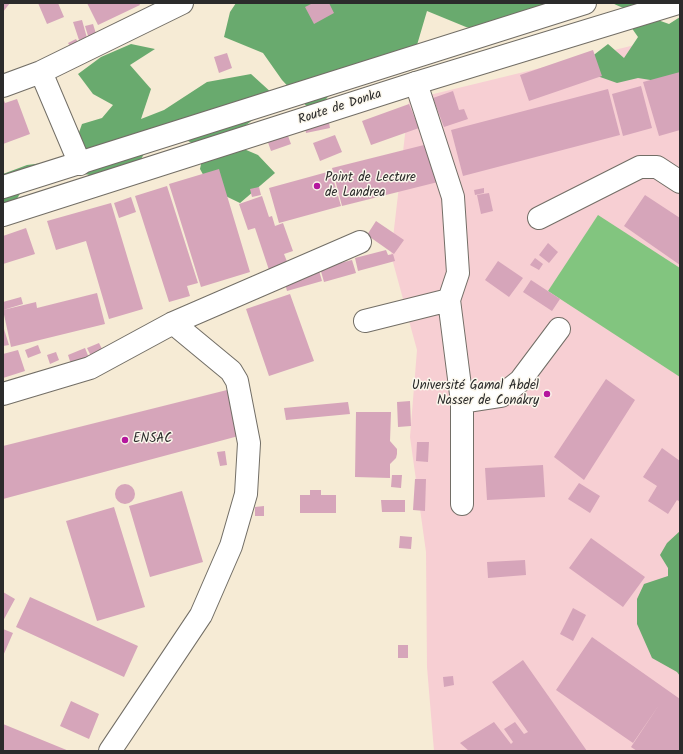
<!DOCTYPE html>
<meta charset="utf-8">
<style>
body{margin:0}
#map{position:relative;width:683px;height:754px;overflow:hidden;background:#f6ebd5;font-family:Kalam,sans-serif}
canvas{display:block}
.frame{position:absolute;inset:0;border:4px solid #2b2b2b;pointer-events:none}
</style>
<div id="map">
<canvas width="683" height="754"></canvas>
<div class="frame"></div>
</div>
<script>
const ctx = document.querySelector('canvas').getContext('2d');
ctx.lineJoin = 'round';
function fill(path, color) { ctx.fillStyle = color; ctx.fill(path, 'evenodd'); }
const poly = rows => new Path2D(rows.map(r => 'M' + r).join(''));
function trace(path, color, width, dash) { ctx.strokeStyle = color; ctx.lineWidth = width; ctx.lineCap = dash ? 'butt' : 'round'; ctx.setLineDash(dash || []); ctx.stroke(path); }
function label(font, color, halo, rows, align = 'center') {
  ctx.font = font + ' Kalam,sans-serif'; ctx.lineWidth = 3; ctx.setLineDash([]); ctx.textBaseline = 'middle'; ctx.strokeStyle = halo; ctx.fillStyle = color; for (const [text, x, y, turn = 0] of rows) {
    ctx.save(); ctx.translate(x, y); ctx.rotate((+turn || 0) * Math.PI / 180); ctx.textAlign = isNaN(turn) ? turn : align; if (halo) ctx.strokeText(text, 0, 0); ctx.fillText(text, 0, 0); ctx.restore();
  }
}
const built = poly([
 [680,34,680,751,434,751,427,667,426,552,410,437,417,350,391,255,409,100]
]);
const green = poly([
 [598,215,680,268,680,377,548,291]
]);
const forest = poly([
 [236,3,558,3,502,38,466,27,427,11,412,62,339,83,314,114,282,80,263,53,224,37,230,12],
 [612,3,660,3,655,19,669,24,680,17,680,78,663,82,638,78,617,83,586,72,582,64,608,44,624,58,638,37,631,27,632,12],
 [131,44,155,49,130,65,151,89,141,119,164,110,207,82,251,74,273,94,258,116,225,141,258,155,275,173,240,203,211,189,200,169,204,150,167,129,150,143,135,170,110,179,75,172,25,185,11,209,3,210,3,174,27,165,59,161,72,152,82,124,102,118,113,105,93,94,78,74,101,57],
 [680,531,680,676,677,672,652,658,637,624,637,599,644,584,668,576,668,568,660,555,667,543]
]);
const building = poly([
 [3,3,10,3,3,12],
 [38,3,58,3,64,17,47,24],
 [87,3,139,3,140,5,98,25],
 [313,3,329,3,334,13,314,24,305,7],
 [82,20,87,38,79,40,73,22],
 [93,24,97,37,89,39,85,26],
 [76,39,82,49,74,53,68,43],
 [593,50,602,76,529,101,520,75],
 [227,53,232,68,219,73,214,57],
 [680,72,680,130,659,136,643,82],
 [641,86,652,128,623,136,612,94],
 [608,89,620,135,463,176,451,130],
 [453,91,459,110,464,109,468,119,444,127,433,98],
 [3,98,5,103,17,99,30,134,3,144],
 [409,104,419,128,371,145,362,121],
 [327,112,330,128,306,133,303,117],
 [284,125,291,144,271,151,264,131],
 [335,135,342,152,320,161,313,143],
 [432,143,442,181,342,206,332,168],
 [219,169,250,272,201,287,169,184],
 [331,171,341,206,279,223,269,188],
 [167,186,198,283,187,286,190,296,169,302,135,196],
 [259,187,261,195,252,197,250,189],
 [484,188,484,193,475,195,474,190],
 [489,193,493,211,481,214,477,195],
 [645,195,680,218,680,265,624,226],
 [262,196,269,217,272,216,275,226,283,223,293,251,284,254,288,264,269,270,255,228,248,230,239,204],
 [131,197,136,212,119,218,114,203],
 [111,203,143,309,109,319,86,241,56,250,47,221],
 [376,221,404,240,394,254,367,235],
 [26,228,35,254,3,264,3,236],
 [548,243,558,252,549,263,539,255],
 [386,250,388,255,393,254,395,261,358,271,355,258],
 [535,258,543,264,539,270,530,265],
 [352,260,356,273,324,282,320,268],
 [498,261,523,278,509,297,485,280],
 [318,267,322,281,287,291,283,276],
 [531,280,560,299,552,311,523,292],
 [97,293,105,324,11,347,3,310,36,302,37,308],
 [290,294,314,361,269,376,246,309],
 [21,297,23,304,3,310,3,302],
 [3,329,4,329,9,345,3,346],
 [99,343,103,351,91,356,87,348],
 [38,345,41,353,28,358,25,350],
 [85,348,89,358,71,364,68,355],
 [18,350,25,371,3,378,3,354],
 [56,352,59,360,50,364,47,355],
 [606,379,635,400,584,480,554,457],
 [235,388,246,434,3,499,3,446],
 [410,401,411,426,398,427,397,402],
 [348,402,350,414,286,420,284,408],
 [356,412,391,412,390,441,397,449,397,454,396,458,390,464,390,478,355,477],
 [417,442,429,442,428,462,416,461],
 [662,448,680,461,680,502,677,500,668,514,648,501,657,486,643,477],
 [225,451,227,465,220,466,217,452],
 [543,465,545,497,487,500,485,468],
 [392,475,402,475,401,488,391,487],
 [415,479,426,479,425,511,413,510],
 [579,483,600,496,590,513,568,499],
 '115 494a10 10 0 1 1 20 0a10 10 0 1 1-20 0Z',
 [310,490,321,490,321,495,336,495,336,513,300,513,300,495,310,495],
 [182,491,203,562,150,577,129,506],
 [381,500,405,500,405,512,382,512],
 [264,506,264,516,255,516,255,507],
 [114,507,145,607,97,621,66,521],
 [400,536,412,537,411,549,399,548],
 [591,538,645,577,623,607,569,568],
 [525,560,526,575,488,578,487,562],
 [3,592,15,599,3,621],
 [30,597,138,646,124,677,16,627],
 [573,608,586,615,573,641,560,634],
 [3,629,13,633,3,656],
 [592,637,680,699,680,751,637,751,631,747,659,705,633,743,556,690],
 [398,645,408,645,408,658,398,658],
 [523,660,587,751,469,751,460,743,494,722,511,744,513,742,504,729,515,722,524,734,528,732,492,682],
 [453,676,454,685,444,687,443,677],
 [71,701,99,714,89,739,60,726],
 [3,724,69,751,3,751]
]);
const minor = poly([
 [41,72,80,164],
 [416,83,453,197,458,273,449,300,462,402,462,504],
 [3,86,41,72,182,3],
 [539,218,640,167,657,167,680,182],
 [365,321,449,300],
 [3,394,90,368,173,323,360,242],
 [462,402,501,396,520,381,559,329],
 [110,751,201,615,231,546,246,494,249,443,237,381,231,371,173,323]
]);
const major = poly([
 [3,187,585,3],
 [3,215,416,83,678,3]
]);
const markers = [
 [317,186,4,"#b5179e"],
 [547,394,4,"#b5179e"],
 [125,440,4,"#b5179e"]
];
const streetNames = [
 ["Route de Donka",340,108,-18]
];
const poiNames = [
 ["Point de Lecture",325,179],
 ["de Landrea",325,194],
 ["Université Gamal Abdel",539,387,"right"],
 ["Nasser de Conakry",539,402,"right"],
 ["ENSAC",133,440]
];
fill(built, '#f7cfd3');
fill(green, '#82c57f');
fill(forest, '#69aa6e');
fill(building, '#d6a5ba');
trace(minor, '#726e66', 24);
trace(major, '#726e66', 24);
trace(minor, '#fff', 22);
trace(major, '#fff', 22);
for (const [x, y, r, color] of markers) { const dot = new Path2D(); dot.arc(x, y, r, 0, 2 * Math.PI); ctx.fillStyle = color; ctx.fill(dot); trace(dot, '#fbf7ec', 1.5); }
label('13px', '#2b2b2b', '#fbf7ec', streetNames);
label('13px', '#2b2b2b', '#fbf7ec', poiNames, 'left');
</script>
